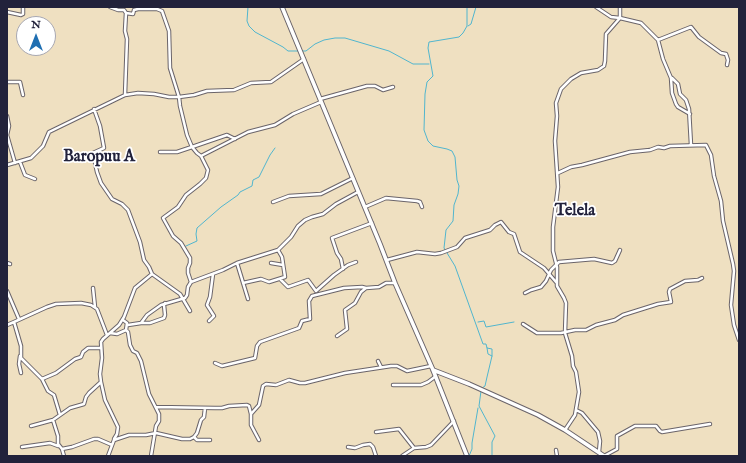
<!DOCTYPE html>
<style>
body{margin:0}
#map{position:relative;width:746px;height:463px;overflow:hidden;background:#efe0c1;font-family:"IM FELL English",serif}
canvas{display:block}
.frame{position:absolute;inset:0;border:8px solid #22223b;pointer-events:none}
.north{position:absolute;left:16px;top:16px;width:40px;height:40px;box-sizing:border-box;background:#fff;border:1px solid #a7a7b1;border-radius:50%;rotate:0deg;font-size:11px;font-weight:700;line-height:16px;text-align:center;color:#22223b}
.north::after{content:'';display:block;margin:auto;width:14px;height:18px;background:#1f6fb2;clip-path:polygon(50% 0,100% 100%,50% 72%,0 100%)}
</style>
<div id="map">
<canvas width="746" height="463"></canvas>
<div class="frame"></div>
<div class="north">N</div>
</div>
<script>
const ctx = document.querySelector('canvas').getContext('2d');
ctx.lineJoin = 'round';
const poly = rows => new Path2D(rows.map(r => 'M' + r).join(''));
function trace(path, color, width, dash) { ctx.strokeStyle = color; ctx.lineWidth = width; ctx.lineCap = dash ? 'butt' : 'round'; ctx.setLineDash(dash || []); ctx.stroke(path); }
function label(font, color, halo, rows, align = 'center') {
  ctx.font = font + ' "IM FELL English",serif'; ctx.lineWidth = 3.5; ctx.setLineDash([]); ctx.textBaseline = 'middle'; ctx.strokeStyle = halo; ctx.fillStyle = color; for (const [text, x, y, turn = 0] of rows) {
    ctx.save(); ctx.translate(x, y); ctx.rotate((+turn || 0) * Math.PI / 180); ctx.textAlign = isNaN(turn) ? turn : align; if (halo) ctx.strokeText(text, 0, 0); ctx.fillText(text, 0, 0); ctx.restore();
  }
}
const stream = poly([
 [248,7,247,21,249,26,255,32,283,47,288,51,298,51],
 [467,7,467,26,463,33,459,37,429,42,428,48,433,76,427,82,425,94,424,130,428,141,433,146,447,149,452,151,455,157,457,180,459,186,458,194,454,205,453,221,446,230,444,248,455,266,483,344,486,344,487,348,492,349,492,356,487,377,485,386,482,388],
 [468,26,471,24,476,7],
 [301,51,306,51,315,44,324,40,335,38,345,38,389,51,413,64,429,64],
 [186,246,197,241,196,234,197,228,221,207,238,195,240,192,252,186,253,180,259,177,270,155,275,148],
 [478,322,484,321,486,327,514,322],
 [487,348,488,354,492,356],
 [481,391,479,406,495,436,492,442,492,456],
 [469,456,472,449,472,443,478,408]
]);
const street = poly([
 [110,7,118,10,124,10,126,13,125,31,127,39,125,95],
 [596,7,611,17,620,18,641,23,658,40,663,59,671,78,672,93,676,104,678,107,690,114],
 [7,12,21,15,23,14,23,7],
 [126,13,133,14,134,10,138,9,157,9,162,11,169,31,170,68,179,97,180,106,187,135,192,147,227,135,235,139],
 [658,40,691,27,699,37,721,53,726,54,728,60,727,65],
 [672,78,678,84,680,94,686,100,689,109,691,145],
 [7,82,20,82,23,95],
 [320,99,367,86,375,86,383,90,393,87],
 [94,109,100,126,104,148,93,153,97,172,101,183,112,199,122,204,128,210,140,242,144,260,149,267,152,274,180,294,190,311],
 [7,116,9,126,7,135,15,163],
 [160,152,177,152,192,147,197,153,201,156,208,170,206,178,200,184,186,195,178,207,163,218,173,236,181,243,190,258,190,263,188,268,188,273,191,282],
 [201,156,248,132,275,125,293,114,321,102],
 [20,162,25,175,35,179],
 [7,165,31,158,43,146,49,132,125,95,138,93,154,94,169,97,179,97,194,95,207,91,234,90,251,83,271,82,304,59],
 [558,173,571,167,582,165,630,152,650,150,658,147,664,148,670,146,706,145,711,155,714,176,721,201,723,221,733,264,734,271,731,305,734,325,739,340],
 [273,202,289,196,321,194,353,178],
 [365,207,386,198,417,201,420,202,422,207],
 [387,260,417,252,435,254,441,253,457,247,465,238,490,230,495,225,501,222,509,232,514,234,520,252,544,268,556,282],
 [7,263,10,264],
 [237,263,248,299],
 [271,263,283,265],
 [343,269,341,259,337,253,332,238,372,223],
 [281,280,288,287,308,280,316,291],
 [243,283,261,279,269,282,285,277,282,257,278,250],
 [93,288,95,307],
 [7,291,19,319],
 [316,291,334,275,348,265,356,262],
 [525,293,531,290,541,287,546,281,551,270,559,262,594,259,612,263,615,261,620,250],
 [123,320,127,323,126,330,128,332,130,345,133,351,137,353,141,361,149,394,159,414,159,421,156,426,151,456],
 [209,321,214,316,207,305,210,297,213,274],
 [141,323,150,323,164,318,165,315,164,305,165,303],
 [523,324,537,333,561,333,575,330,586,330,596,325,615,320,623,315,658,304,671,302,669,292,670,289,685,281,698,280,702,278],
 [7,325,14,322],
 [128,325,141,323,147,315,161,305,185,298,187,295,188,287,191,282,223,270,237,263,278,250,291,237,298,226,305,220,312,217,323,214,336,204,358,192],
 [110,333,117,334,126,330],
 [337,336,347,329,345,310,355,303,361,292,366,288,379,287,386,283,395,283],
 [20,356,19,364,21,373],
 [378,361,381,367],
 [215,363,222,366,255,358,257,346,260,342,299,328,302,321,310,319,309,301,312,296,344,288,362,287,366,288],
 [42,379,56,373,75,359,81,357,83,352,88,348,100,348],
 [101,382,105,400,118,427,117,434,114,439],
 [393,385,421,385,428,382,436,376],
 [156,407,215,408,222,408,229,406,247,405,249,406,251,414,251,425,259,440],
 [576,410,582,413,598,432,600,441,599,452],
 [251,414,259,405,263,386,266,384,276,385,289,380,300,383,305,383,345,373,391,366,397,366,407,371,431,366],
 [60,415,54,395,48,391,42,379,21,358,21,346,14,322,47,307,56,304,81,303,91,305,97,309,107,335],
 [53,420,58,436,58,444,62,449,72,447,94,439,98,439,112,445],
 [31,426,53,420,70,408,84,404,86,397,89,393,101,382,100,374,102,358,101,342,103,339,119,325,124,317,135,288,152,274],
 [565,430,575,415,579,392,576,372,573,366,572,356,565,333,566,303,564,298,557,286,557,267,553,251,553,227,558,187,555,141,557,116,556,103,561,89,571,79,581,73,598,70,604,66,605,61,606,34,620,18,620,7],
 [376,432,399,429,414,448],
 [194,437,197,440,210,440],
 [22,447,50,443,58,446],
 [348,447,355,448,363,445,370,444,373,447,376,456],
 [62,449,64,456],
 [556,450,557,456],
 [108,456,114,440,129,435,146,435,156,433,182,439,190,439,194,437,197,433,201,420,204,417,205,408],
 [402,456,414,448,426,447,431,445,454,421],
 [604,456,617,449,617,436,635,426,656,426,660,431,662,432,710,424]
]);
const secondary = poly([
 [282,7,380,244,395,283,433,370,467,456],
 [433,370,469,384,538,415,565,430,604,456]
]);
const quarterNames = [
 ["Baropuu A",99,158],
 ["Telela",575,212]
];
trace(stream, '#50b5ce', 1);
trace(street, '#6a646a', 4.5);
trace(secondary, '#6a646a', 5.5);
trace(street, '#fff', 2.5);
trace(secondary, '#fff', 3.5);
label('bold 16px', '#22223b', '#fff', quarterNames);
</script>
